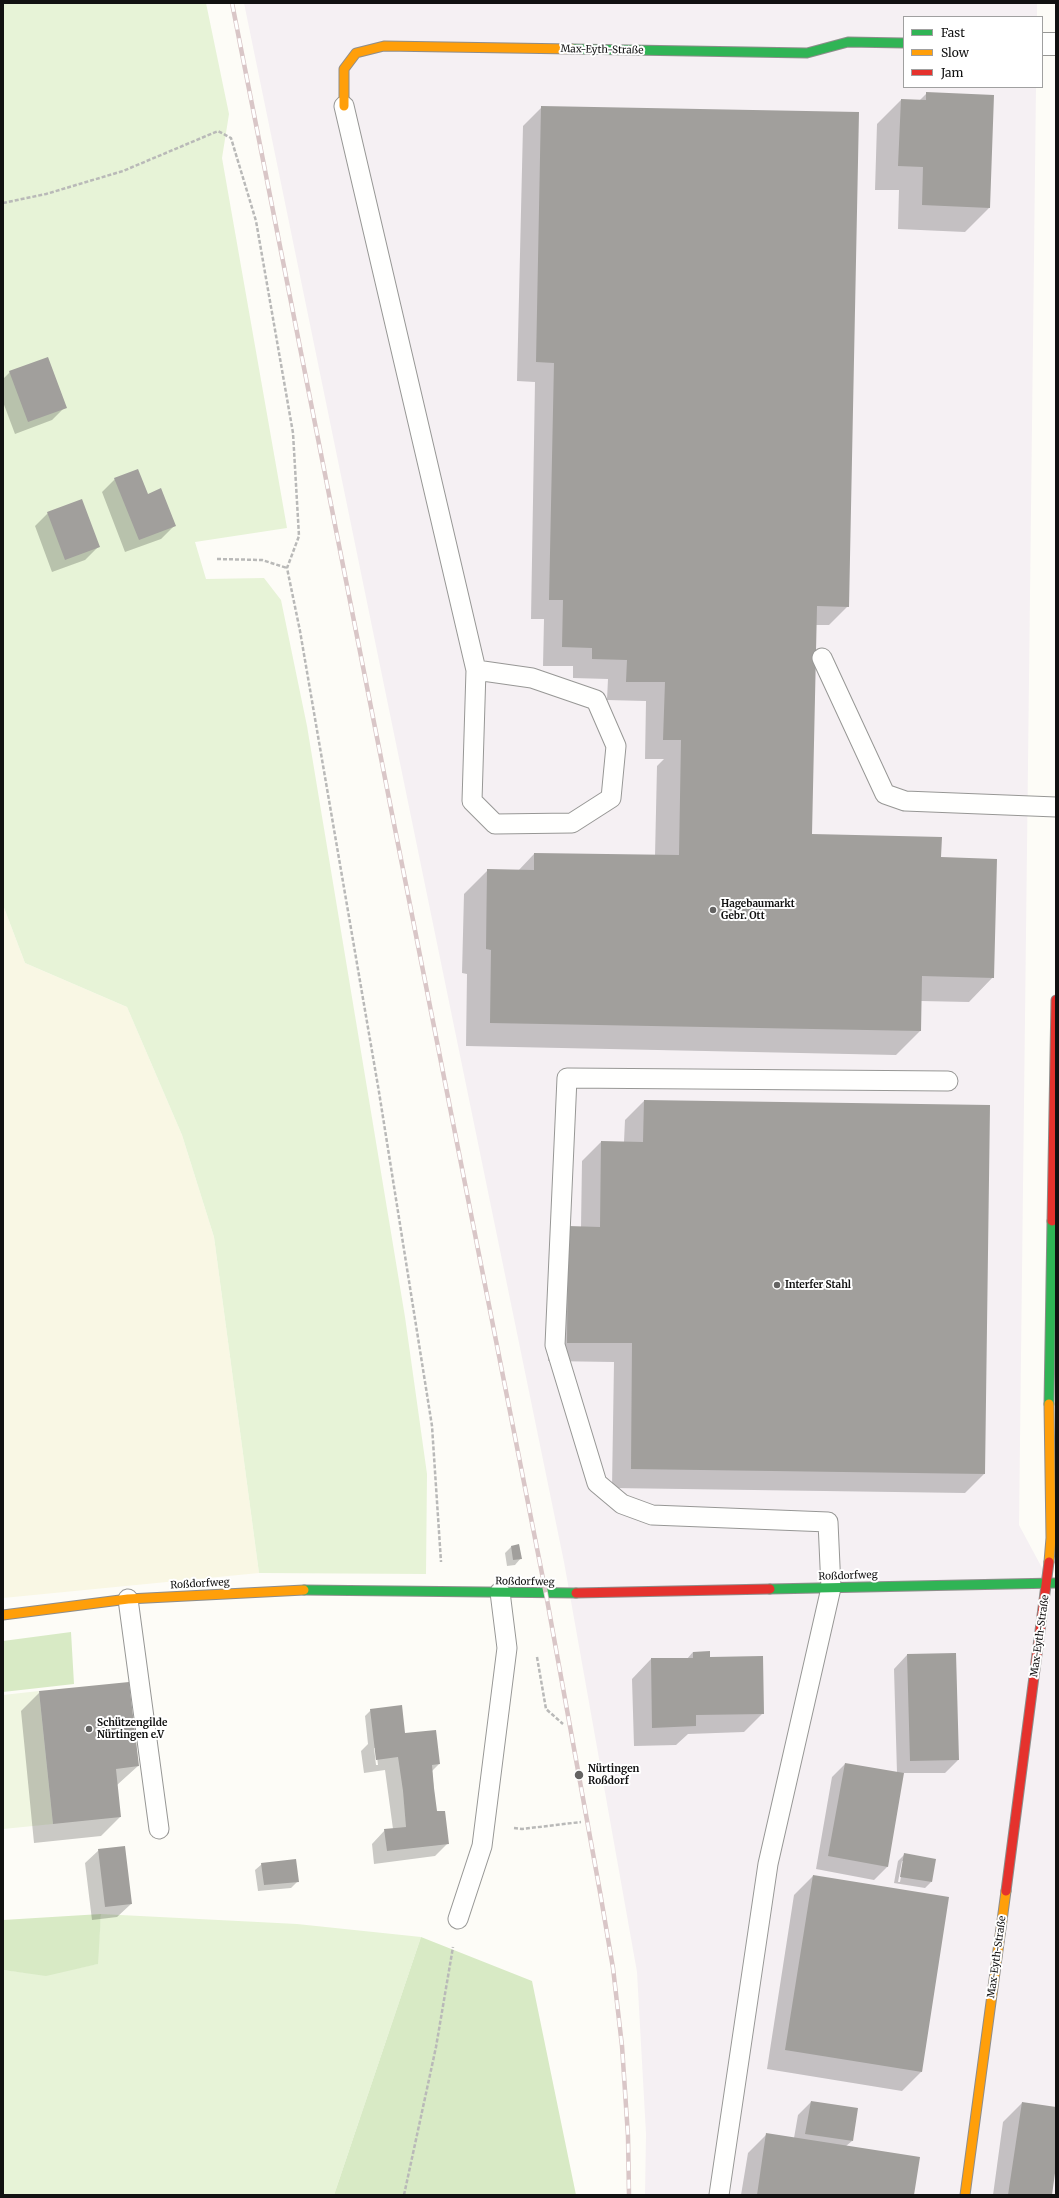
<!DOCTYPE html>
<meta charset="utf-8">
<style>
body{margin:0}
#map{position:relative;width:1059px;height:2198px;overflow:hidden;background:#fdfcf7;font-family:Merriweather,serif}
canvas{display:block}
.frame{position:absolute;inset:0;border:4px solid #111;pointer-events:none}
.legend{position:absolute;left:903px;top:16px;width:140px;height:72px;box-sizing:border-box;background:#fff;border:1px solid #a0a0a0;margin:0;padding:5px 7px;list-style:none;font-size:12px;color:#111}
.legend li{display:flex;align-items:center;gap:8px;height:20px}
.legend b{width:20px;border:1px solid #a0a0a0}
</style>
<div id="map">
<canvas width="1059" height="2198"></canvas>
<div class="frame"></div>
<ul class="legend">
<li><b style="height:5px;background:#30b455"></b>Fast</li>
<li><b style="height:5px;background:#ff9f0a"></b>Slow</li>
<li><b style="height:5px;background:#e5322d"></b>Jam</li>
</ul>
</div>
<script>
const ctx = document.querySelector('canvas').getContext('2d');
ctx.lineJoin = 'round';
function fill(path, color) { ctx.fillStyle = color; ctx.fill(path, 'evenodd'); }
const poly = rows => new Path2D(rows.map(r => 'M' + r).join(''));
function trace(path, color, width, dash) { ctx.strokeStyle = color; ctx.lineWidth = width; ctx.lineCap = dash ? 'butt' : 'round'; ctx.setLineDash(dash || []); ctx.stroke(path); }
function label(font, color, halo, rows, align = 'center') {
  ctx.font = font + ' Merriweather,serif'; ctx.lineWidth = 4; ctx.setLineDash([]); ctx.textBaseline = 'middle'; ctx.strokeStyle = halo; ctx.fillStyle = color; for (const [text, x, y, turn = 0] of rows) {
    ctx.save(); ctx.translate(x, y); ctx.rotate((+turn || 0) * Math.PI / 180); ctx.textAlign = isNaN(turn) ? turn : align; if (halo) ctx.strokeText(text, 0, 0); ctx.fillText(text, 0, 0); ctx.restore();
  }
}
const industrial = poly([
 [244,3,1037,3,1037,17,904,17,904,87,1036,87,1019,1525,1056,1594,1056,2195,645,2195,646,2134,637,1972,564,1562]
]);
const farmland = poly([
 [3,905,25,963,127,1007,182,1135,214,1237,259,1573,3,1598]
]);
const green = poly([
 [3,3,206,3,229,114,222,158,287,528,195,542,206,579,264,578,281,600,307,726,405,1317,427,1474,426,1574,259,1573,214,1237,182,1135,127,1007,25,963,3,905],
 [101,1914,297,1924,421,1937,334,2195,3,2195,3,1970,46,1975,97,1964]
]);
const forest = poly([
 [71,1632,74,1684,3,1692,3,1641],
 [101,1914,98,1964,46,1976,3,1970,3,1920],
 [421,1937,532,1981,576,2195,334,2195]
]);
const pitch = poly([
 [39,1691,53,1824,3,1829,3,1695]
]);
const shadow = poly([
 [927,93,989,208,965,232,898,229,899,190,875,190,877,124,901,100,919,101],
 [542,107,848,606,829,625,816,625,811,835,940,860,993,977,969,1002,921,1001,920,1031,896,1055,466,1046,467,974,462,973,464,894,488,870,518,871,534,854,655,856,657,766,664,759,645,759,646,701,607,700,608,679,573,678,573,666,543,666,544,619,531,619,535,382,517,381,523,126],
 [10,372,65,407,52,420,15,434,3,402,3,379],
 [115,479,147,495,174,526,161,539,125,552,102,492],
 [48,513,98,547,85,560,52,572,35,526],
 [644,1101,984,1474,965,1493,612,1488,614,1362,548,1361,549,1247,569,1227,581,1228,582,1161,601,1142,624,1142,625,1120],
 [519,1545,521,1558,515,1565,507,1566,505,1553,511,1547],
 [693,1652,709,1658,763,1713,744,1732,688,1734,676,1745,634,1746,632,1679,651,1659,687,1659],
 [907,1655,958,1760,945,1773,903,1773,887,1867,874,1880,816,1869,832,1777,845,1764,897,1773,894,1669],
 [40,1692,138,1766,117,1785,120,1817,101,1836,34,1843,21,1711],
 [371,1710,404,1733,439,1764,432,1771,436,1812,448,1843,435,1856,374,1864,372,1844,385,1830,393,1829,385,1770,364,1773,361,1751,368,1744,365,1716],
 [374,1748,376,1748,378,1765,376,1765],
 [99,1850,131,1904,117,1917,92,1920,85,1863],
 [904,1855,931,1882,925,1888,894,1883,898,1861],
 [902,1861,904,1861,900,1882,898,1882],
 [262,1864,298,1881,291,1888,258,1891,255,1870],
 [813,1876,921,2072,902,2091,767,2069,794,1895],
 [811,2102,852,2141,846,2146,913,2195,741,2195,748,2153,767,2134,794,2138,798,2115],
 [1022,2103,1056,2108,1056,2159,1051,2195,993,2195,1003,2122]
]);
const building = poly([
 [926,92,994,95,990,208,922,205,923,167,898,166,901,99,926,100],
 [541,106,859,112,849,607,817,606,812,834,942,837,941,857,997,859,994,978,922,976,921,1031,490,1023,491,950,486,949,487,869,534,870,534,853,679,855,681,740,663,740,665,682,626,682,627,660,592,659,592,648,562,647,563,600,549,600,554,363,536,362],
 [48,357,67,408,28,422,9,371],
 [138,469,148,494,161,488,176,526,139,540,114,478],
 [82,499,100,547,65,560,47,512],
 [644,1100,990,1105,985,1474,631,1469,632,1343,567,1343,568,1226,600,1227,601,1141,643,1142],
 [519,1544,522,1559,513,1560,511,1546],
 [710,1651,710,1657,763,1656,764,1714,696,1715,696,1726,652,1728,651,1658,693,1658,693,1652],
 [956,1653,959,1760,910,1761,907,1654],
 [129,1682,139,1766,116,1769,121,1817,53,1824,39,1691],
 [402,1705,405,1733,436,1730,440,1764,432,1765,434,1788,437,1811,445,1811,449,1844,387,1851,384,1829,406,1827,403,1791,398,1757,376,1760,370,1709],
 [845,1763,904,1773,888,1867,828,1856],
 [125,1846,132,1904,105,1907,98,1849],
 [904,1853,936,1859,932,1882,900,1877],
 [296,1859,299,1882,264,1885,261,1863],
 [813,1875,949,1897,922,2072,785,2050],
 [811,2101,858,2108,853,2141,805,2134],
 [1022,2102,1056,2107,1056,2166,1052,2195,1008,2195],
 [766,2133,920,2157,914,2195,757,2195]
]);
const path = poly([
 [3,203,46,194,123,171,218,131,231,138,256,221,293,433,299,536,287,568,300,631,379,1092,432,1426,441,1562],
 [217,559,262,560,287,568],
 [537,1657,546,1709,563,1724],
 [514,1828,522,1829,581,1822],
 [404,2195,436,2047,453,1947]
]);
const lane = poly([
 [344,106,476,670,472,801,495,824,572,823,611,798,616,746,596,700,532,678,476,670],
 [822,658,885,794,905,801,1056,807],
 [128,1599,159,1829],
 [458,1919,482,1846,507,1648,500,1592],
 [719,2195,768,1864,831,1588,828,1522,652,1515,622,1504,597,1483,555,1345,567,1078,948,1081]
]);
const street = poly([
 [1042,44,1056,44]
]);
const fast = poly([
 [572,49,807,53,848,42,904,43],
 [1049,1404,1052,1221],
 [770,1589,1056,1583],
 [304,1590,576,1593]
]);
const slow = poly([
 [344,106,344,69,356,53,384,46,572,49],
 [1049,1404,1051,1538,1049,1562],
 [3,1615,128,1599,304,1590],
 [965,2195,1006,1891]
]);
const jam = poly([
 [1052,1221,1056,1000],
 [576,1593,770,1589],
 [1006,1891,1049,1562]
]);
const rail = poly([
 [232,3,546,1594,600,1892,613,1968,622,2046,628,2136,629,2195]
]);
const markers = [
 [713,910,4,"#646362"],
 [777,1285,4,"#646362"],
 [89,1729,4,"#646362"],
 [579,1775,5,"#646362"]
];
const streetNames = [
 ["Max-Eyth-Straße",602,50,1],
 ["Roßdorfweg",848,1576,-2],
 ["Roßdorfweg",525,1582,1],
 ["Roßdorfweg",200,1584,-3],
 ["Max-Eyth-Straße",1040,1636,-82],
 ["Max-Eyth-Straße",997,1957,-82]
];
const poiNames = [
 ["Hagebaumarkt",721,904],
 ["Gebr. Ott",721,916],
 ["Interfer Stahl",785,1285],
 ["Schützengilde",97,1723],
 ["Nürtingen e.V",97,1735],
 ["Nürtingen",588,1769],
 ["Roßdorf",588,1781]
];
fill(industrial, '#f5f0f3');
fill(farmland, '#f9f7e4');
fill(green, '#e7f3d7');
fill(forest, '#d8eac5');
fill(pitch, '#f0f6e1');
fill(shadow, '#0003');
fill(building, '#a19f9c');
trace(lane, '#979795', 21);
trace(street, '#979795', 24);
trace(fast, '#8e8d8b', 11);
trace(slow, '#8e8d8b', 11);
trace(jam, '#8e8d8b', 11);
trace(path, '#b9b9b8', 2.5, [4, 2]);
trace(lane, '#fffffe', 19);
trace(street, '#fffffe', 22);
trace(fast, '#30b455', 9);
trace(slow, '#ff9f0a', 9);
trace(jam, '#e5322d', 9);
trace(rail, '#d9c6c7', 4.5);
trace(rail, '#fff', 3, [9]);
for (const [x, y, r, color] of markers) { const dot = new Path2D(); dot.arc(x, y, r, 0, 2 * Math.PI); ctx.fillStyle = color; ctx.fill(dot); trace(dot, '#fff', 1.5); }
label('10px', '#111', '#fff', streetNames);
label('bold 10px', '#111', '#fff', poiNames, 'left');
</script>
